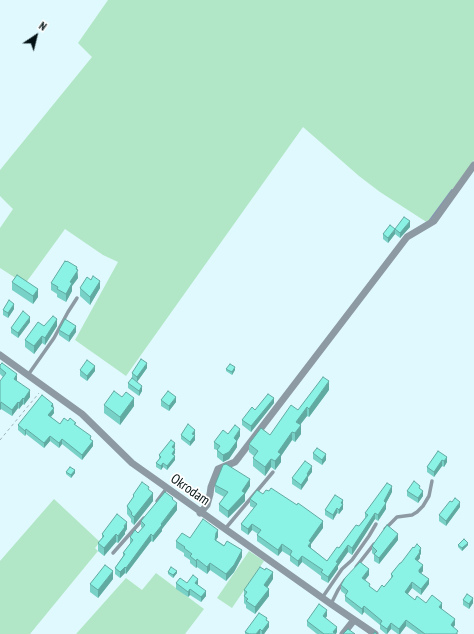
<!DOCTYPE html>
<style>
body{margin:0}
#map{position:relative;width:474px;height:634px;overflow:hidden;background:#e0f9fe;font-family:"PT Sans Narrow",sans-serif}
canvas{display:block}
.north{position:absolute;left:16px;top:16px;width:40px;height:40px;-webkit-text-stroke:3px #fff;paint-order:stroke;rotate:35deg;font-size:11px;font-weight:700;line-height:16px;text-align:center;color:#041215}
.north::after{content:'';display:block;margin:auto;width:14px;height:18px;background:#041215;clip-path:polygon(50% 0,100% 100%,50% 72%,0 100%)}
</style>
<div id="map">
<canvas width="474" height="634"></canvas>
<div class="north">N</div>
</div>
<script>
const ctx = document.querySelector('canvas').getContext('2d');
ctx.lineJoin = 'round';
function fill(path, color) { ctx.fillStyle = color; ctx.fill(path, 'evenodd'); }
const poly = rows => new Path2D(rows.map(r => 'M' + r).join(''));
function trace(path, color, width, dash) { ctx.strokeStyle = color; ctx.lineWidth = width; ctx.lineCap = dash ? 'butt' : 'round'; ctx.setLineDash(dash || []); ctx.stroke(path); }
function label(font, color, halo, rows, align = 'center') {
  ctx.font = font + ' "PT Sans Narrow",sans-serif'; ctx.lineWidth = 3.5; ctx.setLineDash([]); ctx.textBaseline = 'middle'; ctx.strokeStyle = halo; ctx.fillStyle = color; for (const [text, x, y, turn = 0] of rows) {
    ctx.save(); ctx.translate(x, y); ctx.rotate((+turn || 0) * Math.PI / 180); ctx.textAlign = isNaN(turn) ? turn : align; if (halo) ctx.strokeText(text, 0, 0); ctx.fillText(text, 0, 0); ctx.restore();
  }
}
const green = poly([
 [108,0,474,0,474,160,428,223,380,192,359,176,303,127,126,376,75,340,118,262,103,255,65,229,25,284,0,268,0,228,13,209,0,196,0,170,92,57,78,43],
 [54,499,100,542,95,548,98,551,30,634,0,634,0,561],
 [249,551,264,561,232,608,217,598],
 [156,573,204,609,185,634,76,634,126,578,142,590]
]);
const stream = poly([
 [430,220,452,190]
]);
const path = poly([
 [0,440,39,393]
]);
const service = poly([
 [28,375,54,338,68,312,77,298],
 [157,501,166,489],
 [225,529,273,472],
 [385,529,397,517,412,515,417,512,423,506,429,496,432,481],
 [113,553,144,518],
 [356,567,374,544],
 [322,598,342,569,352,560,369,536,376,524],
 [331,604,338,590,345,580]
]);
const minor = poly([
 [0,355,82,414,132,463,331,604,375,634],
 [200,513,207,505,210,494,211,487,218,469,235,462,239,457,407,237,434,221,474,165],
 [343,634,354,620]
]);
const wall = poly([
 [410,227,400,238,395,234,395,229],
 [383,234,395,234,388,243,383,239],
 [77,270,78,278,72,286,72,291,66,302,57,297,57,294,51,290,51,283],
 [12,282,38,297,33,304,12,290],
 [80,288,100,288,90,305,80,296],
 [14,309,8,318,3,315,3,310],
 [30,322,18,338,11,333,11,328],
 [44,326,57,326,45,345,42,343,34,354,25,347,25,340],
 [59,330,76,332,69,342,59,335],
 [0,365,17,381,30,397,24,405,23,404,19,409,18,408,12,416,1,409,0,410,3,377,0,374],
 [147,368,137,382,132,378,132,373],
 [226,369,235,370,232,375,226,371],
 [80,370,95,371,87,381,80,376],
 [128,383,142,391,139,396,128,388],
 [329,390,309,417,307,416,300,425,301,434,295,442,292,440,281,456,281,462,275,470,271,467,265,476,253,466,253,458,254,456,249,452,249,444,270,435,298,410],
 [161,400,176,402,169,411,161,406],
 [274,403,251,432,242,425,242,420,255,410],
 [53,404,54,413,51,417,60,424,68,421,76,425,91,440,93,446,82,460,62,444,59,448,50,441,44,448,26,434,25,436,18,430,18,425],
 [104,405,134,406,120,425,104,413],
 [195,434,194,435,195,440,190,446,181,439,181,435],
 [228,434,240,436,237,441,237,447,229,459,223,462,217,457,217,450,214,449,214,442],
 [175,447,174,449,175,453,174,455,175,460,167,470,163,467,161,470,156,467,156,463,159,459,159,455],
 [438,451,447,462,444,467,442,466,434,477,427,472,427,467],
 [313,453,326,460,322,465,313,459],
 [66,472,75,473,71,478,66,474],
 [312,472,308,477,308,480,301,490,292,484,292,478],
 [215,485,250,486,245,494,245,501,228,518,219,511,219,504,224,497,215,492],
 [420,489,423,496,418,503,407,496,407,491],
 [149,490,153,501,134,525,131,522,131,519,127,514,127,506,133,499,133,495],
 [392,492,386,503,386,509,378,521,375,519,352,555,348,552,338,566,338,569,328,583,321,579,321,576,302,562,298,567,290,561,290,556,282,551,278,556,257,541,257,535,258,534,252,530,248,535,241,530,241,524,254,508,250,506,250,499,263,494,323,528,311,544,311,548,327,561,359,526,365,518,365,513],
 [173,500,177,510,162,529,162,531,153,542,151,541,126,574,125,573,120,578,115,574,115,568,123,556,123,553,130,544,130,537,138,533,142,528,141,527,141,521],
 [343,500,343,509,339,514,337,513,333,520,325,515,325,510],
 [460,507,446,526,439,521,439,515],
 [127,529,125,532,125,534,118,543,116,542,104,556,98,551,98,543,102,538,102,534],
 [218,537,216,540,242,557,234,572,226,581,210,570,207,574,197,567,196,568,190,563,190,560,184,556,184,553,176,548,176,541,190,538],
 [398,540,379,564,374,561,374,555,372,553,372,546],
 [458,545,468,545,462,551,458,547],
 [421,554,420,555,420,558,417,561,423,571,421,573,429,584,421,595,412,588,407,594,415,600,442,609,441,609,455,625,453,627,458,634,418,634,406,626,400,634,398,634,391,629,387,634,386,634,380,629,380,625,364,612,362,615,345,601,345,596,346,595,341,591,341,585,369,575,365,580,370,587,377,592,384,587,391,578,391,574,401,563],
 [168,572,177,573,173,578,168,574],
 [113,579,98,598,90,592,90,584],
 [273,579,267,588,269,596,255,614,246,608,246,605,244,603,244,590],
 [176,583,187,583,198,584,197,585,206,596,201,602,190,595,188,597,176,589],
 [463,600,473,603,469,609,463,605],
 [327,616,325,618,337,632,336,634,317,634,307,626,307,621],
 [267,620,269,627,264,634,245,634,245,632]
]);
const shadedWall = poly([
 [410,221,410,227,400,238,400,233],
 [395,229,395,234,388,243,388,238],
 [77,267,78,278,72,286,72,291,66,302,66,294,70,282],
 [100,281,100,288,90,305,90,297],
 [38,289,38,297,33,304,33,296],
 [14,304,14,309,8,318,8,313],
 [30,317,30,322,18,338,18,333],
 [57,319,57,326,45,345,45,338],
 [76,326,76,332,69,342,69,336],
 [42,336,42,343,34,354,34,346],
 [147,363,147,368,137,382,137,377],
 [95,366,95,371,87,381,87,376],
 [235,367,235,370,232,375,232,372],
 [17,374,17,381,14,385,14,379],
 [329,381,329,390,309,417,309,409],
 [142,386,142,391,139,396,139,391],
 [30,390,30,397,24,405,24,399],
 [176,397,176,402,169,411,169,406],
 [23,398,23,404,19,409,19,403],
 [134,398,134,406,120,425,120,417],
 [274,398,274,403,251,432,251,426],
 [1,402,1,409,0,410,0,404],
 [18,402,18,408,12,416,12,410],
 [53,404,54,413,48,420,48,415,51,406],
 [307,407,307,416,296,430,296,422],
 [301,425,301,434,295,442,295,433],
 [26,429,26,434,25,436,25,431],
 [240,429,240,436,237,441,237,447,229,459,223,462,223,455],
 [195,430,195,434,192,438,192,434],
 [292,432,292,440,281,456,281,462,275,470,275,461,278,452],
 [195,435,195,440,190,446,190,442],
 [50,436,50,441,44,448,44,443],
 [62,439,62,444,59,448,59,443],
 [93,441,93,446,82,460,82,455],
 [175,443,175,447,172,451,172,447],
 [175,449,175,453,172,458,172,454],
 [326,454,326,460,322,465,322,460],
 [175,456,175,460,167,470,167,466],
 [447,457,447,462,444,467,444,461],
 [271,459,271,467,265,476,265,467],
 [442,460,442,466,434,477,434,472],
 [163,463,163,467,161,470,161,466],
 [312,466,312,472,308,477,308,480,301,490,301,485,307,474],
 [75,470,75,473,71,478,71,475],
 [250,479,250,486,245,494,245,501,228,518,228,511],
 [392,486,392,492,384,507,384,501],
 [423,491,423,496,418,503,418,498],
 [153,493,153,501,134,525,134,517],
 [343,500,343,509,339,514,339,510,341,503],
 [460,502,460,507,446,526,446,521],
 [177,503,177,510,162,529,162,531,153,542,153,536],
 [386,503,386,509,378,521,378,515],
 [337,508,337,513,333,520,333,515],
 [375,513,375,519,352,555,352,548],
 [323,521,323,528,311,544,311,548,308,553,309,541],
 [127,522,127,529,125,532,125,534,118,543,118,536],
 [252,524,252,530,248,535,248,529],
 [218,530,218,537,216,540,215,540,216,533],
 [116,534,116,542,104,556,104,548],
 [151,534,151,541,126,574,126,568],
 [398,534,398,540,379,564,379,558],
 [468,543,468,545,462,551,462,548],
 [282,544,282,551,278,556,278,550],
 [348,545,348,552,338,566,338,569,328,583,328,577,336,562],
 [421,548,421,554,420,555,420,558,415,565,415,559],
 [242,550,242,557,234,572,226,581,226,574],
 [302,556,302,562,298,567,298,561],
 [197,559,197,567,196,568,196,561],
 [210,563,210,570,207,574,207,567],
 [423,565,423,571,419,576,419,570],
 [125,567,125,573,120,578,120,572],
 [369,569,369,575,362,584,362,578],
 [113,571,113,579,98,598,98,590],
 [177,571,177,573,173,578,173,575],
 [273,572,273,579,264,592,264,585],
 [198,579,198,584,195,588,195,583],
 [429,579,429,584,421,595,421,589],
 [412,582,412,588,405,598,405,592],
 [190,589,190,595,188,597,188,592],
 [269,589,269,596,255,614,255,607],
 [206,591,206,596,201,602,201,597],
 [473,598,473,603,469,609,469,604],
 [442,603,442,609,439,613,439,607],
 [364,606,364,612,362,615,362,609],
 [327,610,327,616,323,622,323,616],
 [455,619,455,625,451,631,451,625],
 [406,620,406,626,400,634,399,634,399,629],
 [269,622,269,627,264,634,262,634,262,631],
 [391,623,391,629,387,634,387,629],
 [337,627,337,632,335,634,333,632],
 [260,629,260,634,256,634]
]);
const building = poly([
 [404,217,410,221,400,233,395,229,404,217],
 [390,225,395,229,388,238,383,234,390,225],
 [65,261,66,262,67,261,77,267,76,269,78,270,70,282,72,283,66,294,57,289,58,287,51,283,65,261],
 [17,275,38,289,33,296,12,282,17,275],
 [93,276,100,281,90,297,80,288,87,277,91,280,93,276],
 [9,300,14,304,8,313,3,310,9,300],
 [23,311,30,317,18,333,11,328,23,311],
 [53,316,57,319,45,338,42,336,34,346,25,340,38,322,44,326,53,316],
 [65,319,76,326,69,336,59,330,65,319],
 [141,359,147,363,137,377,132,373,141,359],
 [87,360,95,366,87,376,80,370,87,360],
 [2,363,17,374,14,379,30,390,24,399,23,398,19,403,18,402,12,410,1,402,0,404,0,381,6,373,0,368,0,365,2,363],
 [230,364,235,367,232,372,226,369,230,364],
 [323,377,329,381,309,409,307,407,296,422,301,425,295,433,292,432,278,452,281,454,275,461,271,459,265,467,253,458,258,451,249,444,261,428,270,435,291,405,298,410,323,377],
 [132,378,142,386,139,391,128,383,132,378],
 [114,391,122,397,126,392,134,398,120,417,104,405,114,391],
 [168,391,176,397,169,406,161,400,168,391],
 [268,394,274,398,251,426,242,420,252,407,255,410,268,394],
 [42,395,53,404,51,406,54,408,48,415,60,424,64,418,68,421,70,418,76,423,74,424,91,436,90,439,93,441,82,455,62,439,59,443,50,436,44,443,26,429,25,431,18,425,42,395],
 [188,424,195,430,192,434,195,435,190,442,181,435,188,424],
 [235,425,240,429,234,438,237,441,229,452,223,455,217,450,220,446,214,442,223,430,228,434,235,425],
 [171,440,175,443,172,447,175,449,172,454,175,456,167,466,163,463,161,466,156,463,161,457,159,455,171,440],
 [317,448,326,454,322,460,313,453,317,448],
 [438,451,447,457,444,461,442,460,434,472,427,467,438,451],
 [305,461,312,466,307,474,308,475,301,485,292,478,305,461],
 [226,464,250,479,242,491,245,493,228,511,219,504,228,492,215,485,223,465,226,464],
 [70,467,75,470,71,475,66,472,70,467],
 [414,481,420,486,419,488,423,491,418,498,407,491,414,481],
 [142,482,149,487,148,489,153,493,134,517,131,514,132,513,127,506,134,496,133,495,142,482],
 [387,483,392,486,384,501,386,503,378,515,375,513,352,548,348,545,336,562,338,563,328,577,321,572,323,570,302,556,298,561,290,555,292,551,282,544,278,550,257,535,261,530,252,524,248,529,241,524,257,504,250,499,257,490,263,494,266,490,269,491,271,488,297,505,298,503,323,521,309,541,311,542,308,546,327,561,337,547,339,548,356,525,359,526,363,521,368,515,365,513,387,483],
 [165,492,173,498,172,499,177,503,161,524,162,525,153,536,151,534,126,568,125,567,120,572,115,568,125,554,123,553,133,540,130,537,135,530,138,533,145,525,141,521,165,492],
 [335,495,343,500,341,503,343,504,339,510,337,508,333,515,325,510,335,495],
 [455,498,460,502,446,521,439,515,450,501,452,502,455,498],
 [117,514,127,522,124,526,125,527,118,536,116,534,104,548,98,543,104,536,102,534,117,514],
 [203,519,218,530,216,533,215,540,224,546,227,541,242,550,234,565,226,574,210,563,207,567,197,559,196,561,190,556,192,554,184,548,185,547,176,541,182,533,190,538,203,519],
 [387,525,398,534,379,558,374,554,377,551,372,546,387,525],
 [464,539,468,543,462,548,458,545,464,539],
 [417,544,421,548,419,551,420,552,415,559,423,565,419,570,419,572,429,579,421,589,412,582,405,592,415,600,417,596,426,603,432,595,442,603,439,607,455,619,451,625,458,631,456,634,425,634,406,620,399,629,391,623,387,629,380,624,382,621,364,606,362,609,345,596,348,591,341,585,345,578,360,562,369,569,362,578,370,584,369,586,377,592,382,585,384,587,393,576,391,574,400,563,401,563,413,547,414,548,417,544],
 [105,565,113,571,98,590,90,584,105,565],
 [171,567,177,571,173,575,168,572,171,567],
 [260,567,265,570,266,568,273,572,264,585,269,589,255,607,246,601,248,599,244,596,247,592,244,590,260,567],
 [193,575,198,579,195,583,206,591,201,597,190,589,188,592,176,583,180,578,187,583,193,575],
 [467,594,473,598,469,604,463,600,467,594],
 [319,604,327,610,323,616,337,627,333,632,336,634,324,634,307,621,319,604],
 [259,613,267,618,266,620,269,622,262,631,260,629,256,634,249,634,245,632,259,613],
 [348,629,355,634,343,634,348,629],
 [375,632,377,634,373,634,375,632]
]);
const streetNames = [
 ["Okrodam",190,490,35]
];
fill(green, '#b1e7c6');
trace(stream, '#8695b2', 2);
trace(path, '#9cb2b6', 1, [3, 3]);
trace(service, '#8d9aa3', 3.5);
trace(minor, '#8d9aa3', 7);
fill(wall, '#78d1c6');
fill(shadedWall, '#61aaa1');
fill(building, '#8bf3e6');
trace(building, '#61aaa1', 1);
label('14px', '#041215', '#fff', streetNames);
</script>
